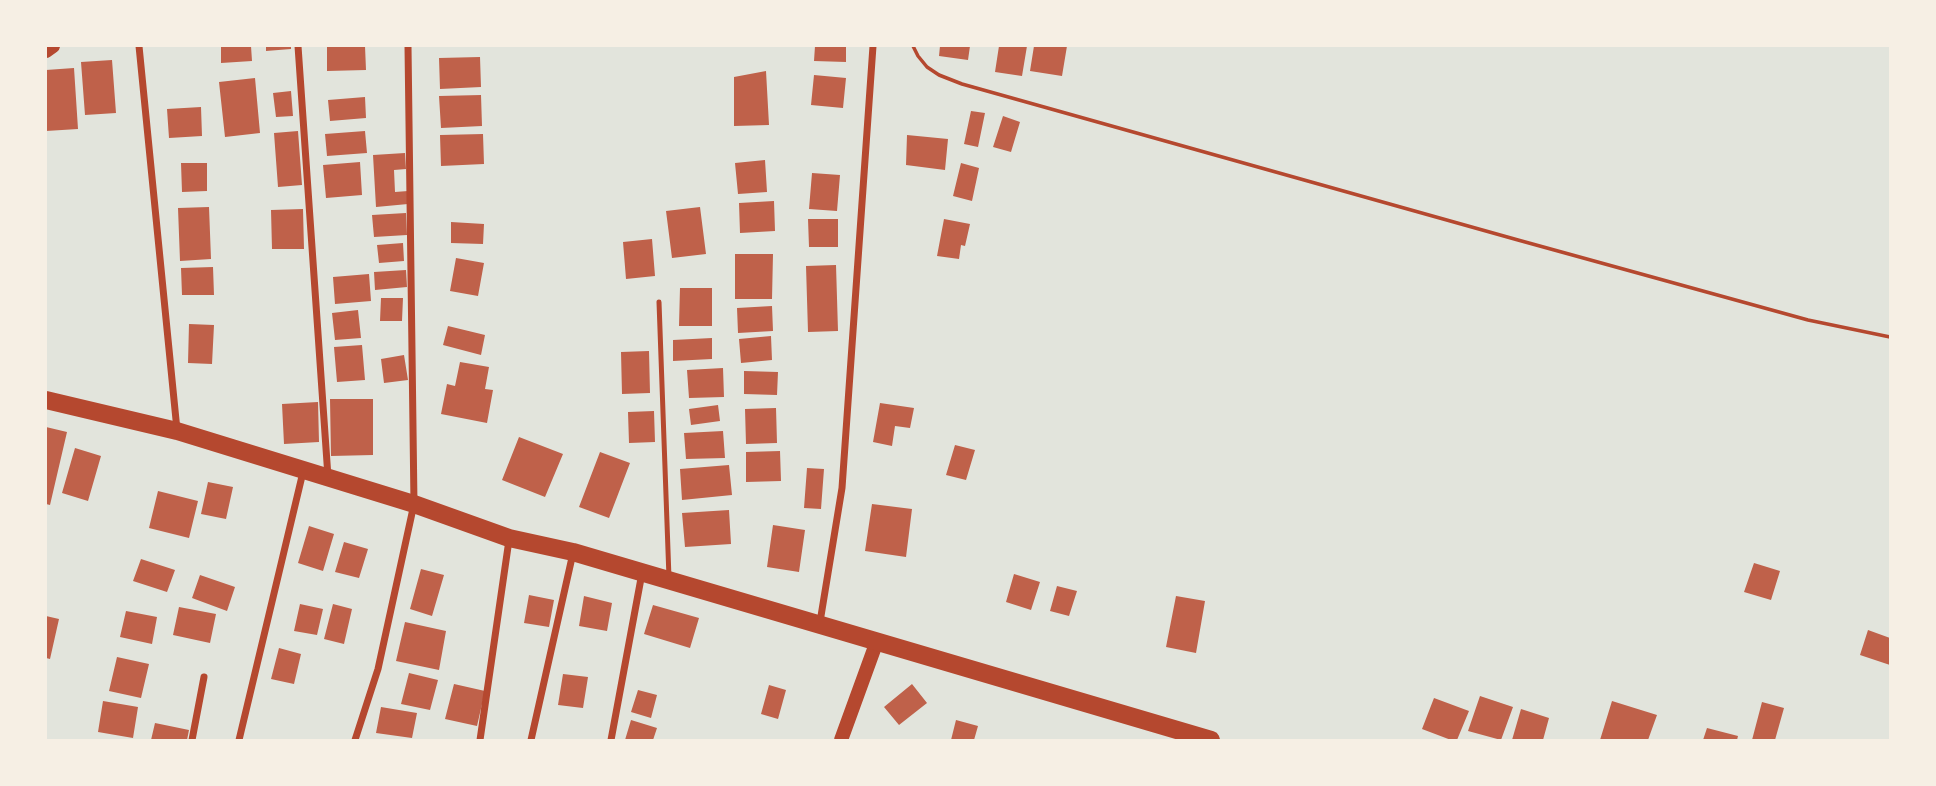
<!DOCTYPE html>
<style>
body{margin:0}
#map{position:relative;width:1936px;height:786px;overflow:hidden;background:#f6efe4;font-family:"Asap Condensed",sans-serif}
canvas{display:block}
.frame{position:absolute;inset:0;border:47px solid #f6efe4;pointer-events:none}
</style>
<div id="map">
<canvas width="1936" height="786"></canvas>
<div class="frame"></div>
</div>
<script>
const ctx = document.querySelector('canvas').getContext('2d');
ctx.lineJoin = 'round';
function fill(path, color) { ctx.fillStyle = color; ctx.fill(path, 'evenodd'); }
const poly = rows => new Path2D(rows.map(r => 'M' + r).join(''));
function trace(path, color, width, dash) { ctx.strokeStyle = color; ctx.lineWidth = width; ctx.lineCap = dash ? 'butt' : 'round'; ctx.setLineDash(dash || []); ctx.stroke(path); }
const green = poly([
 [46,46,1890,46,1890,740,46,740]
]);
const building = poly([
 [221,46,251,46,252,61,221,63],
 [266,46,291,46,291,49,266,51],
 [327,46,365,46,366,70,327,71],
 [815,46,846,46,846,62,814,61],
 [940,46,970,46,968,60,939,56],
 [999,46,1027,46,1022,76,995,72],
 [1034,46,1067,46,1062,76,1030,71],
 [480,57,481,87,440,89,439,58],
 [112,60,116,113,85,115,81,62],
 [74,68,78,129,46,131,46,70],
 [766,71,769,125,734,126,734,77],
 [814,75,846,78,843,108,811,105],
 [255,78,260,133,225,137,219,82],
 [291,91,293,116,276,117,273,93],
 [481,95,482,126,441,128,439,96],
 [365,97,366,118,330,121,328,100],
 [201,107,202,136,169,138,167,109],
 [971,111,985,113,978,147,964,144],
 [1003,116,1020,122,1011,152,993,147],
 [298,131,302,185,278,187,274,133],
 [365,131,367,153,327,156,325,134],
 [483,134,484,164,441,166,440,135],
 [907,135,948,139,945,170,906,165],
 [405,153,406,169,394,170,395,192,408,191,408,204,376,207,373,155],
 [765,160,767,192,738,194,735,163],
 [360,162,362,195,326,198,323,165],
 [181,163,207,163,207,191,182,192],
 [961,163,979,168,972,201,953,196],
 [812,173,840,175,837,211,809,209],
 [774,201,775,231,740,233,739,203],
 [209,207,211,259,180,261,178,208],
 [700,207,706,254,672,258,666,211],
 [303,209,304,249,272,249,271,210],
 [406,213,407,235,374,237,372,215],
 [808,219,838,219,838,247,809,247],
 [944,219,970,224,965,246,961,245,959,259,937,256],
 [451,222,484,224,483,244,451,243],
 [652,239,655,276,626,279,623,242],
 [403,243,404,261,379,263,377,245],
 [735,254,773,254,772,299,735,299],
 [456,258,484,263,478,296,450,291],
 [836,265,838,331,808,332,806,266],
 [213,267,214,295,182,295,181,268],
 [406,270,407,287,375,290,374,272],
 [369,274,371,301,335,304,333,277],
 [680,288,712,288,712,326,679,326],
 [381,298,403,298,402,321,380,321],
 [772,306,773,331,738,333,737,308],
 [358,310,361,338,335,340,332,313],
 [189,324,214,325,212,364,188,363],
 [448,326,485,335,481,355,443,345],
 [771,336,772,360,741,363,739,339],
 [712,338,712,359,673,361,673,340],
 [362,345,365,380,337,382,334,347],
 [649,351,650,393,622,394,621,352],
 [404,355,408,380,384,383,381,359],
 [460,362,489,367,485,389,493,390,487,423,441,414,447,384,455,386],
 [723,368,724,397,689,398,687,370],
 [744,371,778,372,777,395,744,394],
 [330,399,373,399,373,455,331,456],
 [318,402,319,442,284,444,282,404],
 [880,403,914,408,910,428,895,426,892,446,873,442],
 [718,405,720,421,691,425,689,409],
 [776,408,777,443,746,444,745,409],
 [654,411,655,442,629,443,628,412],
 [46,427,67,432,50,505,46,504],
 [723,431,725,458,686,459,684,433],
 [519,437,563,454,545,497,502,480],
 [955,445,975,450,966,480,946,475],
 [75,448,101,456,88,501,62,493],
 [780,451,781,481,746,482,746,452],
 [600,452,630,463,609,518,579,507],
 [729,465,732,495,682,500,680,469],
 [807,468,824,469,821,509,804,508],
 [208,482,233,487,226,519,201,514],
 [158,491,198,501,189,538,149,528],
 [872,504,912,509,906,557,865,551],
 [729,510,731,544,685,547,682,513],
 [773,525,805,530,799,572,767,567],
 [309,526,334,534,323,571,298,563],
 [344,542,368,549,359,578,335,572],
 [141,559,175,570,167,592,133,581],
 [1754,563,1780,571,1771,600,1744,592],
 [421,569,444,575,432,616,410,609],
 [1014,574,1040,582,1031,610,1006,602],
 [200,575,235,587,227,611,192,598],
 [1057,586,1077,591,1069,616,1050,611],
 [529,595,554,600,549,627,524,623],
 [584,596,612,603,607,631,579,626],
 [1176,596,1205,601,1196,653,1166,647],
 [300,604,323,609,317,635,294,631],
 [333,604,352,609,344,644,324,639],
 [653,605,699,618,690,648,644,634],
 [179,607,216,614,210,643,173,635],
 [126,611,157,617,152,644,120,637],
 [46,616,59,619,50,659,46,658],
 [405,622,446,631,439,670,396,661],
 [1868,630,1890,638,1890,665,1860,655],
 [279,648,301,654,294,684,271,679],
 [117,657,149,664,141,698,109,691],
 [409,673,438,680,430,710,401,704],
 [563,674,588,677,583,708,558,705],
 [454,684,485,691,477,726,445,719],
 [912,684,927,703,899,725,884,707],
 [769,685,786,690,778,719,761,714],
 [638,690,657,695,651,718,631,712],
 [1480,696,1513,707,1501,740,1468,731],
 [1434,698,1469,711,1457,740,1451,740,1422,729],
 [103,701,138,707,133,738,98,732],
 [1612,701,1657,715,1648,740,1600,740],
 [1762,702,1784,708,1775,740,1752,740],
 [381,707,417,713,412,738,376,733],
 [1521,709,1549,718,1543,740,1512,740],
 [631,720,657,728,653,740,625,740],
 [956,720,978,726,974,740,951,740],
 [155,723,189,730,187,740,151,740],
 [1707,728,1738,736,1737,740,1703,740]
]);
const path = poly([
 [913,46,918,56,927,67,939,75,962,84,1518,240,1808,320,1890,337]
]);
const service = poly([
 [659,302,669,578]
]);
const minor = poly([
 [139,46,177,430],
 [298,46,328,477],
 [820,622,842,488,873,46],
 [192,740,204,677],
 [239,740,303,472],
 [355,740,378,669,414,504,408,46],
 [480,740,509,540],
 [531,740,573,553],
 [611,740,642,573]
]);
const secondary = poly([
 [46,51,53,46],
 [841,740,877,641]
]);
const primary = poly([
 [46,400,177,431,414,504,509,538,573,552,1211,740]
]);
fill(green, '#e2e4dc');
fill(building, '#bf614a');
trace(path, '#b5482f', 3.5);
trace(service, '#b5482f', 5);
trace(minor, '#b5482f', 7);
trace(secondary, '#b5482f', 14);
trace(primary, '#b5482f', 18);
</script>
